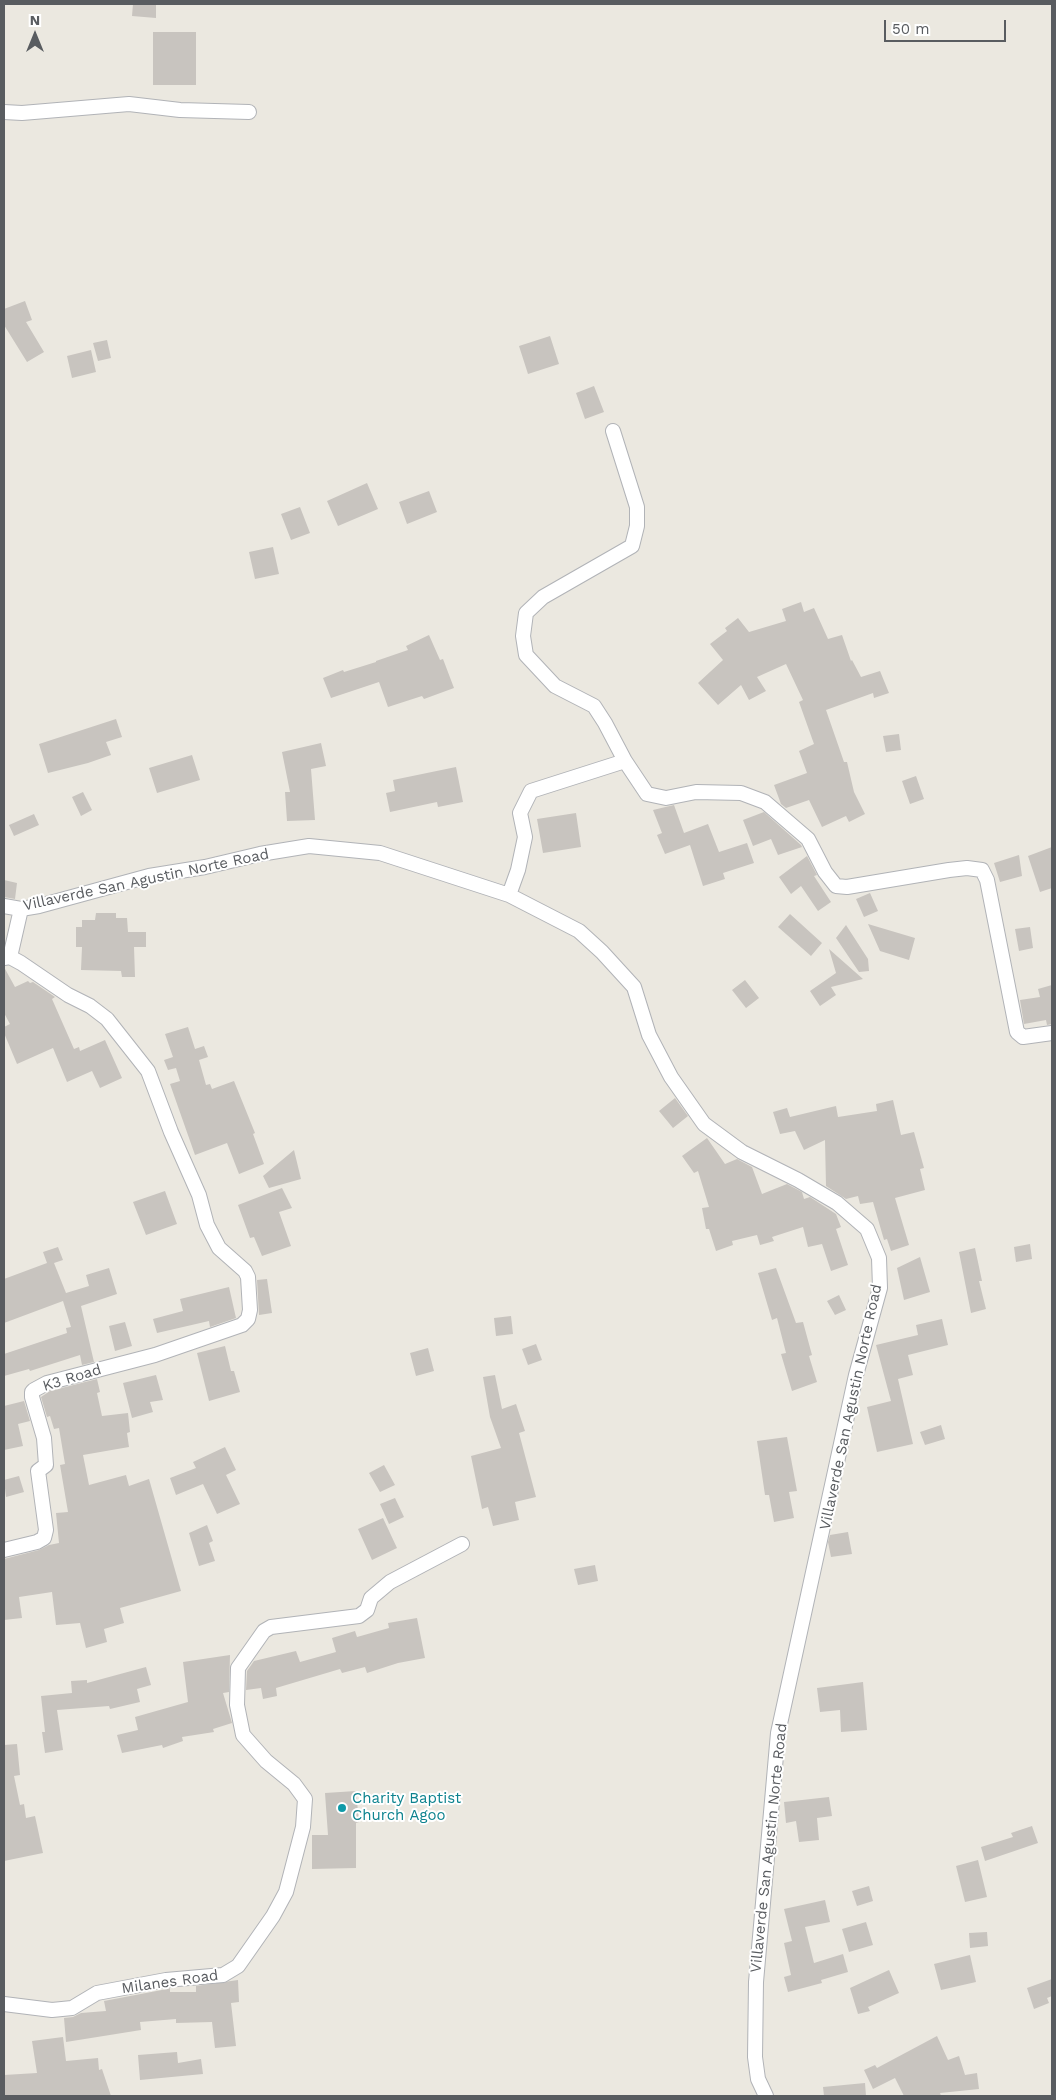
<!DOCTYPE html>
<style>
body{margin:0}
#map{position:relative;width:1056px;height:2100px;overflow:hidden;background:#ebe8e0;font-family:"Work Sans",sans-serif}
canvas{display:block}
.frame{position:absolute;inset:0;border:5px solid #595c60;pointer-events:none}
.north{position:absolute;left:10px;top:10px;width:50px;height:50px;-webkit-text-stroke:4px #fff;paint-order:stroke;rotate:0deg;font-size:14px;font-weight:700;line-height:20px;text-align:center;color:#595c60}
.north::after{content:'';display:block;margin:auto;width:18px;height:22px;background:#595c60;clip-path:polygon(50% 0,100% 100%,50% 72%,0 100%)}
.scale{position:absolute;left:884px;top:20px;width:122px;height:22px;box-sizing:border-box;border:2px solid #595c60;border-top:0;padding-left:6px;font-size:15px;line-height:18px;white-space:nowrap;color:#595c60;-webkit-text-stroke:4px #fff;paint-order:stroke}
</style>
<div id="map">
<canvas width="1056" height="2100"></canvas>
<div class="frame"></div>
<div class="north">N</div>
<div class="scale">50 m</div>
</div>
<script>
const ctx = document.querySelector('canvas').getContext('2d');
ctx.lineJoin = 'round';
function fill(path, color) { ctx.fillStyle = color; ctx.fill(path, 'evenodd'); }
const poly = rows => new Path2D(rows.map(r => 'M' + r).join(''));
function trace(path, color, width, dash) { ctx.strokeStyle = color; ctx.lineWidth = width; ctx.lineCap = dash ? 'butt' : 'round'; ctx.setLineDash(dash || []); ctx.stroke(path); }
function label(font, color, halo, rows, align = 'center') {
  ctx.font = font + ' "Work Sans",sans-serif'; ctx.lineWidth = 4; ctx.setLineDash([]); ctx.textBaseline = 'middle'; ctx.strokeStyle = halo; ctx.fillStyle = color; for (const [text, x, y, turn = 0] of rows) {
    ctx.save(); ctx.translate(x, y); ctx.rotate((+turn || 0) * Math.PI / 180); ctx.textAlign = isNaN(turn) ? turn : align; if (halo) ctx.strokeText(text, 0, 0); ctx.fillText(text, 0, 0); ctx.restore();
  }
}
const building = poly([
 [133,4,156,4,156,18,132,16],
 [153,32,196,32,196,85,153,85],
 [25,301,32,320,26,322,44,352,27,362,4,325,4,309],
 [550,336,559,364,528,374,519,346],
 [107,340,111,358,98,361,93,343],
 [91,350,96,372,72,378,67,356],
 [594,386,604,412,585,419,576,393],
 [367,483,378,509,338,526,327,501],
 [429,491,437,512,407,524,399,502],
 [300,507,310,533,291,540,281,514],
 [273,547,279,574,255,579,249,552],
 [801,602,804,612,814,608,828,639,842,635,851,661,852,660,861,677,880,671,889,693,874,698,873,693,826,710,844,762,847,762,854,792,865,814,849,822,846,816,822,827,809,800,786,808,781,804,774,785,807,773,799,751,814,744,799,702,803,700,786,664,757,677,766,691,749,700,741,685,718,705,698,683,723,660,710,644,727,631,725,628,738,618,749,632,786,621,782,609],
 [429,635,440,660,443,659,454,688,424,699,422,696,388,707,379,682,331,698,323,678,343,670,344,672,376,662,376,661,408,650,406,646],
 [116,719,122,737,106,742,111,755,88,763,48,773,39,744],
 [899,734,901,750,886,752,883,736],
 [321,743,326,766,311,769,315,820,287,821,285,792,290,792,282,752],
 [192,755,200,780,157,793,149,768],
 [456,767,463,802,438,807,437,802,390,812,386,793,395,791,393,780],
 [916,776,924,799,910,804,902,781],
 [83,792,92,810,81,816,72,797],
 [674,805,684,833,708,824,719,852,747,843,754,863,723,873,725,879,703,886,690,845,665,854,657,835,662,833,653,810],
 [764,812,801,845,802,847,778,855,771,839,753,846,743,820],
 [576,813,581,847,543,853,537,819],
 [34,814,39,825,14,836,9,825],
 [1052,847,1052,888,1040,892,1028,856],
 [1019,855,1022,876,1000,882,994,863],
 [807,856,817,875,814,876,831,902,818,911,801,886,791,894,779,877],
 [4,880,17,883,15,899,4,897],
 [870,893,878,911,864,917,856,899],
 [96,913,116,913,116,918,127,918,128,932,146,932,146,947,134,947,135,977,122,977,121,971,81,970,82,947,76,947,76,927,82,927,82,920,95,920],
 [790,914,822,943,811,956,778,927],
 [868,924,915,938,909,960,880,951],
 [846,925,868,959,869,971,859,972,836,938],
 [1030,927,1033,948,1019,951,1015,929],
 [829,949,863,979,831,987,836,995,820,1006,810,991,836,973],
 [4,967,15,987,28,981,30,983,33,982,55,997,52,999,74,1049,79,1047,80,1051,105,1040,122,1078,100,1088,92,1071,67,1082,53,1048,17,1064,4,1033,4,1027,10,1024,4,1013],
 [745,980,759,998,746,1008,732,990],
 [1052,985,1052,1024,1047,1025,1046,1020,1024,1024,1020,1000,1040,997,1038,989],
 [188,1027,195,1049,204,1046,208,1057,199,1060,206,1085,210,1084,212,1089,234,1081,255,1133,253,1134,264,1164,239,1174,227,1143,195,1155,170,1084,180,1081,176,1068,168,1070,164,1060,173,1057,165,1034],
 [675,1098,688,1116,673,1128,659,1111],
 [893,1100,901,1135,914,1132,924,1168,920,1169,925,1190,895,1198,909,1245,891,1251,887,1239,884,1240,873,1202,860,1204,858,1196,846,1199,826,1186,825,1140,804,1150,795,1131,780,1134,773,1112,787,1108,790,1117,836,1106,838,1117,877,1111,876,1104],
 [707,1138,725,1164,737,1159,752,1167,762,1194,787,1184,802,1192,804,1199,810,1197,836,1214,841,1227,836,1229,848,1265,831,1271,822,1244,808,1247,803,1227,772,1237,774,1241,760,1245,757,1235,732,1241,733,1245,716,1251,709,1229,706,1229,702,1208,709,1207,698,1171,694,1173,682,1156],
 [294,1150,301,1179,269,1188,263,1176],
 [282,1188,292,1208,279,1212,291,1246,262,1256,254,1237,250,1238,238,1205],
 [165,1191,177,1224,146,1235,133,1202],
 [1030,1244,1032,1259,1016,1262,1014,1247],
 [58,1247,63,1260,54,1263,66,1293,89,1286,86,1275,109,1268,117,1294,81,1306,94,1362,82,1365,80,1355,30,1371,29,1369,4,1376,4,1354,67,1333,66,1328,71,1327,63,1301,4,1323,4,1279,47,1263,43,1252],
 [975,1248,982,1281,979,1281,986,1309,971,1313,959,1252],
 [920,1257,930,1292,904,1300,897,1268],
 [776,1268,796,1323,803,1322,812,1355,809,1356,817,1382,792,1391,781,1354,786,1353,777,1318,772,1320,758,1273],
 [267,1279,272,1313,259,1315,257,1280],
 [229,1287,236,1318,210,1327,209,1321,157,1333,153,1319,183,1311,180,1299],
 [839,1295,846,1310,835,1315,827,1301],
 [511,1316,513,1334,496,1336,494,1318],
 [942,1319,948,1345,908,1355,913,1375,898,1379,913,1444,877,1452,867,1407,891,1401,876,1345,918,1335,916,1325],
 [125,1322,132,1346,115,1351,109,1326],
 [536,1344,542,1360,528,1365,522,1349],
 [225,1346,231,1371,234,1371,240,1392,209,1401,197,1353],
 [428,1348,434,1371,416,1376,410,1353],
 [156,1375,163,1400,150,1402,153,1412,132,1418,123,1383],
 [495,1375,502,1409,516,1404,525,1431,519,1433,536,1497,515,1502,519,1520,493,1526,488,1507,482,1509,471,1456,501,1448,490,1417,483,1377],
 [97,1379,100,1392,97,1393,102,1416,128,1413,130,1432,127,1433,129,1447,83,1455,89,1485,126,1475,129,1486,149,1479,181,1591,120,1608,124,1623,104,1629,107,1642,86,1648,80,1623,56,1625,52,1592,19,1597,22,1618,4,1620,4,1559,39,1550,49,1545,59,1543,56,1513,68,1512,60,1465,65,1464,59,1428,54,1429,50,1416,47,1417,41,1397,50,1391],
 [24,1401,30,1421,18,1424,23,1446,4,1450,4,1406],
 [941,1425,945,1439,925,1445,920,1432],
 [787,1437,797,1491,789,1492,794,1518,774,1522,769,1495,765,1495,757,1441],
 [225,1447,236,1470,226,1475,240,1504,217,1514,203,1484,176,1495,170,1478,196,1468,193,1462],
 [384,1465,395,1485,380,1492,369,1473],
 [19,1476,24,1492,6,1497,4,1480],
 [395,1498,404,1517,389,1524,380,1504],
 [383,1518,397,1548,372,1560,358,1529],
 [207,1525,213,1541,209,1543,215,1561,199,1566,189,1533],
 [848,1532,852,1554,831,1557,828,1542,830,1535],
 [595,1565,598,1581,578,1585,574,1569],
 [417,1618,425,1658,398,1663,367,1673,365,1667,342,1673,340,1669,276,1688,277,1696,263,1699,261,1688,246,1690,247,1671,254,1661,296,1651,300,1662,336,1652,332,1638,355,1631,357,1637,389,1628,388,1623],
 [230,1655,229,1692,223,1693,232,1723,213,1729,214,1732,182,1737,183,1741,163,1748,162,1745,122,1753,117,1735,138,1730,135,1717,188,1702,183,1662],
 [146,1667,151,1685,137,1689,140,1702,110,1709,109,1706,57,1710,63,1750,45,1753,42,1732,45,1732,41,1696,72,1693,71,1681,87,1680,87,1683],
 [863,1682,867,1730,841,1732,840,1710,820,1712,817,1688],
 [17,1744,20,1775,14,1776,20,1805,24,1804,26,1818,35,1816,43,1853,4,1861,4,1745],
 [356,1791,359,1822,356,1823,356,1868,312,1869,312,1835,328,1835,325,1793],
 [829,1797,832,1816,817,1818,819,1840,799,1842,796,1821,786,1823,784,1802],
 [1032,1826,1038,1843,985,1861,981,1847,1013,1837,1011,1833],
 [978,1860,987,1897,965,1902,956,1866],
 [869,1886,873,1901,857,1906,852,1891],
 [825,1900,830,1922,805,1927,814,1963,843,1954,848,1972,821,1980,822,1983,788,1992,784,1977,791,1975,784,1943,792,1941,784,1909],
 [866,1922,873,1945,849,1952,842,1929],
 [987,1932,988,1946,970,1948,969,1933],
 [970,1955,976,1982,941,1990,934,1964],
 [889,1970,899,1993,868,2007,870,2011,858,2014,850,1988],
 [1052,1979,1052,1996,1047,1998,1049,2003,1034,2009,1027,1988],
 [238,1980,239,2002,231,2003,236,2046,215,2048,212,2022,176,2023,176,2019,140,2022,141,2030,66,2042,64,2018,73,2017,81,2013,106,2011,104,2001,167,1989,170,1988,170,1992,196,1992,196,1986],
 [937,2036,948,2060,959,2056,965,2075,977,2073,979,2089,940,2093,941,2096,904,2096,895,2078,873,2089,864,2070,875,2065,877,2068],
 [63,2037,66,2061,98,2058,99,2070,102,2069,111,2096,4,2096,4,2075,37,2073,32,2041],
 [177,2052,178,2063,201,2059,203,2074,140,2080,138,2055],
 [865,2083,866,2096,824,2096,823,2087]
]);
const minor = poly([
 [4,112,22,113,129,104,180,110,249,112],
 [613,431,637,507,637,526,632,546,543,597,526,613,523,636,526,655,555,686,594,706,605,723,625,761,647,794,666,798,696,792,741,793,765,802,808,839,825,872,836,886,847,887,949,870,967,868,982,870,987,880,1017,1032,1023,1037,1052,1033],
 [509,895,518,870,525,837,520,813,531,791,625,761],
 [4,906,21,909,39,906,149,876,205,867,260,854,309,846,380,853,509,895,579,931,602,952,634,987,649,1035,671,1077,704,1124,742,1152,798,1180,837,1203,867,1229,879,1258,880,1288,856,1375,778,1733,756,1982,755,2057,758,2079,766,2096],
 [4,958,10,957,21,909],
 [4,1550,37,1542,44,1538,46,1530,38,1471,46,1465,44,1438,32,1397,32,1392,34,1390,47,1383,155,1355,242,1325,248,1319,250,1310,248,1277,245,1271,219,1248,207,1225,199,1195,171,1132,148,1071,107,1019,90,1006,68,995,21,963,10,957],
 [4,2004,52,2010,72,2008,97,1993,166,1980,223,1975,238,1966,273,1916,286,1892,303,1827,305,1799,294,1784,266,1761,243,1735,237,1705,238,1668,264,1631,271,1627,359,1616,367,1610,371,1598,390,1582,462,1544]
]);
const markers = [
 [342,1808,5,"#0f9aa8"]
];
const streetNames = [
 ["Villaverde San Agustin Norte Road",146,880,-12],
 ["K3 Road",72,1378,-17],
 ["Villaverde San Agustin Norte Road",851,1407,-78],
 ["Villaverde San Agustin Norte Road",769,1848,-84],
 ["Milanes Road",170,1982,-8]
];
const cultureNames = [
 ["Charity Baptist",352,1799],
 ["Church Agoo",352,1816]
];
fill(building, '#c8c4bf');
trace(minor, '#b1b3b7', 16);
trace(minor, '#fff', 14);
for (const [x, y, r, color] of markers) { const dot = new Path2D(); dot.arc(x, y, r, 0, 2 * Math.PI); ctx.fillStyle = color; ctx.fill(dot); trace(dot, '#fff', 2); }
label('15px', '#595c60', '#fff', streetNames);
label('15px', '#0d838f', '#fff', cultureNames, 'left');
</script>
